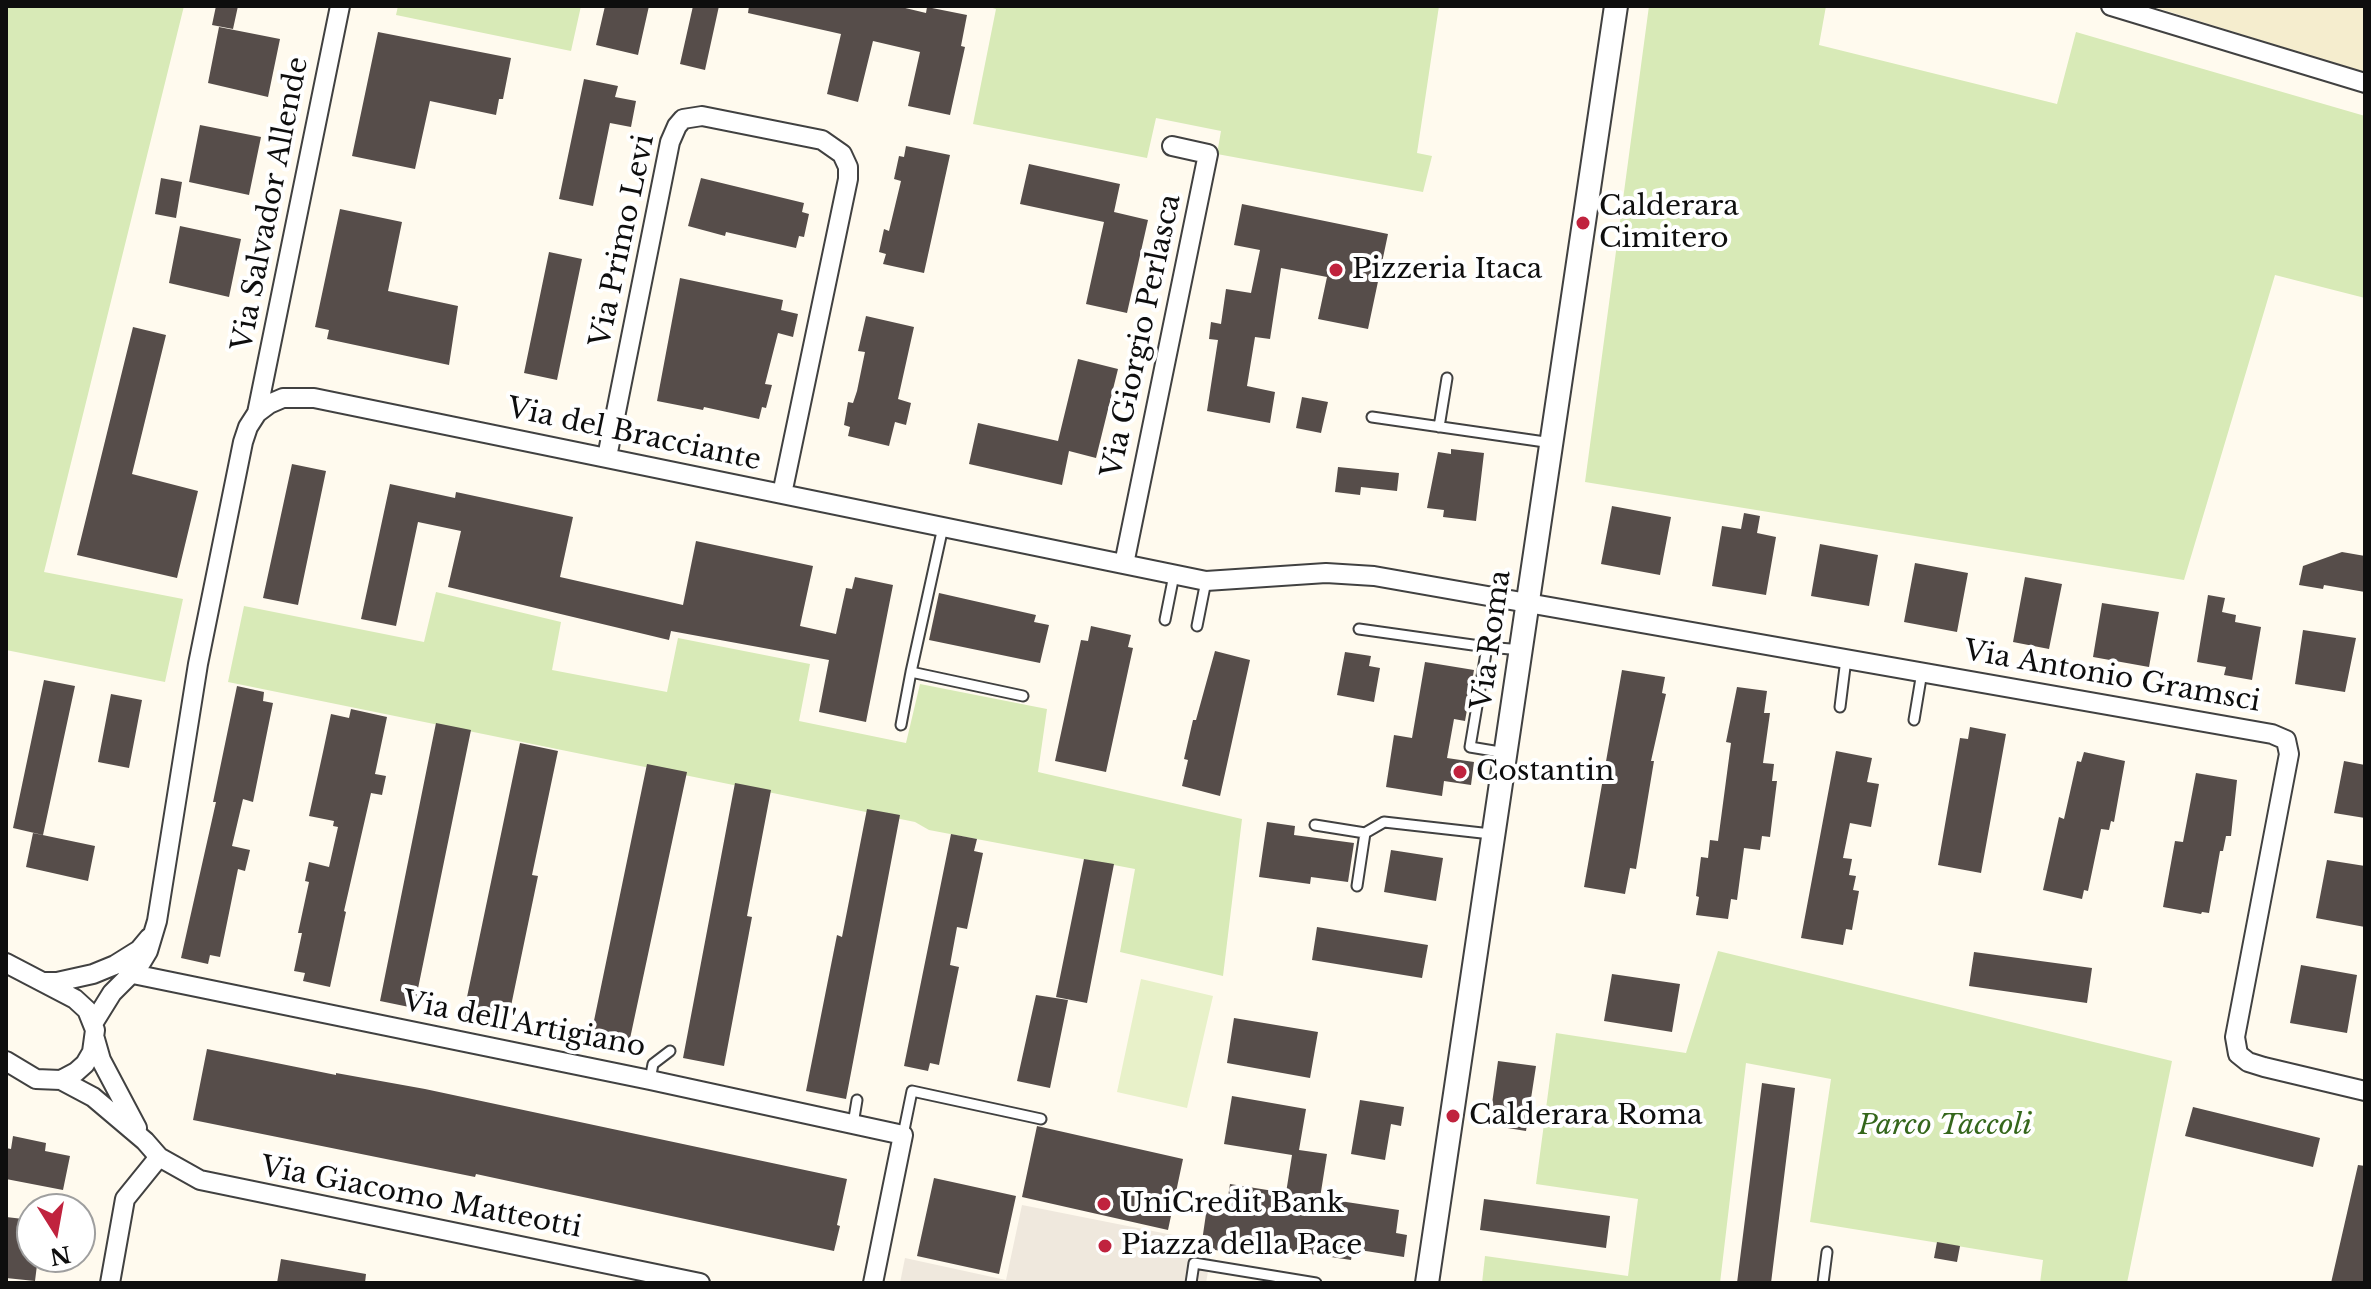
<!DOCTYPE html>
<style>
body{margin:0}
#map{position:relative;width:2371px;height:1289px;overflow:hidden;background:#fffaee;font-family:"Libre Baskerville",serif}
canvas{display:block}
.frame{position:absolute;inset:0;border:8px solid #0e0e0e;pointer-events:none}
.north{position:absolute;left:16px;top:1193px;width:80px;height:80px;box-sizing:border-box;background:#fff;border:2px solid #9f9f9f;border-radius:50%;rotate:169deg;font-size:22px;font-weight:700;line-height:32px;text-align:center;color:#0e0e0e}
.north::after{content:'';display:block;margin:auto;width:28px;height:36px;background:#c0233e;clip-path:polygon(50% 0,100% 100%,50% 72%,0 100%)}
</style>
<div id="map">
<canvas width="2371" height="1289"></canvas>
<div class="frame"></div>
<div class="north">N</div>
</div>
<script>
const ctx = document.querySelector('canvas').getContext('2d');
ctx.lineJoin = 'round';
function fill(path, color) { ctx.fillStyle = color; ctx.fill(path, 'evenodd'); }
const poly = rows => new Path2D(rows.map(r => 'M' + r).join(''));
function trace(path, color, width, dash) { ctx.strokeStyle = color; ctx.lineWidth = width; ctx.lineCap = dash ? 'butt' : 'round'; ctx.setLineDash(dash || []); ctx.stroke(path); }
function label(font, color, halo, rows, align = 'center') {
  ctx.font = font + ' "Libre Baskerville",serif'; ctx.lineWidth = 8; ctx.setLineDash([]); ctx.textBaseline = 'middle'; ctx.strokeStyle = halo; ctx.fillStyle = color; for (const [text, x, y, turn = 0] of rows) {
    ctx.save(); ctx.translate(x, y); ctx.rotate((+turn || 0) * Math.PI / 180); ctx.textAlign = isNaN(turn) ? turn : align; if (halo) ctx.strokeText(text, 0, 0); ctx.fillText(text, 0, 0); ctx.restore();
  }
}
const farmland = poly([
 [2151,6,2365,6,2365,73]
]);
const green = poly([
 [6,6,184,6,44,572,183,599,165,682,6,650],
 [398,6,581,6,571,51,396,15],
 [986,6,1439,6,1417,153,1432,156,1423,192,1217,154,1221,131,1156,118,1147,158,973,124,996,9],
 [1649,6,1826,6,1819,45,2057,104,2076,32,2365,116,2365,298,2275,275,2184,580,1585,482],
 [436,592,561,622,552,670,667,692,678,638,810,664,799,721,906,743,920,684,1047,709,1038,772,1242,819,1223,976,1120,952,1135,869,929,830,915,822,228,682,244,606,424,642],
 [1718,951,2172,1061,2127,1283,2040,1283,2043,1260,1810,1222,1831,1079,1746,1063,1720,1283,1482,1283,1485,1256,1628,1276,1638,1199,1536,1184,1556,1033,1686,1053]
]);
const pitch = poly([
 [1141,979,1213,996,1187,1108,1117,1092]
]);
const plaza = poly([
 [1022,1205,1198,1240,1196,1251,1211,1254,1206,1283,900,1283,905,1258,1006,1280]
]);
const building = poly([
 [216,6,238,6,233,29,212,25],
 [605,6,649,6,638,55,596,45],
 [693,6,719,6,705,70,680,64],
 [749,6,897,6,926,13,927,7,967,15,961,46,965,47,950,115,908,106,920,52,873,41,858,102,827,94,841,34,748,13],
 [219,27,280,39,268,97,208,83],
 [378,32,511,58,503,99,499,99,496,115,430,101,415,169,352,156],
 [584,79,618,86,615,97,636,101,631,127,610,123,593,206,559,199],
 [200,125,261,137,249,195,189,182],
 [906,146,950,155,924,273,883,264,886,254,879,252,884,229,889,231,901,181,894,179,899,156,904,157],
 [1029,164,1120,184,1114,212,1148,220,1127,313,1086,304,1104,222,1020,204],
 [161,178,182,182,176,218,155,214],
 [701,178,804,203,802,212,809,214,804,237,799,236,796,248,726,232,725,236,688,226],
 [1242,204,1388,234,1368,329,1318,319,1327,277,1281,268,1270,339,1255,337,1247,386,1275,392,1270,423,1207,411,1218,340,1209,339,1211,322,1221,324,1226,289,1251,293,1260,250,1234,245],
 [340,209,402,222,388,291,458,306,449,365,327,339,329,330,315,327],
 [180,226,241,239,229,297,169,283],
 [549,252,582,259,557,380,524,373],
 [680,278,783,300,781,310,798,314,793,337,778,333,765,384,772,385,766,408,762,407,759,419,704,407,703,410,657,401],
 [866,316,914,327,898,399,911,403,906,425,895,422,889,446,848,436,850,427,844,425,848,402,853,403,857,391,865,352,858,351],
 [133,327,166,335,132,474,198,491,177,578,77,555],
 [1078,359,1118,369,1096,458,1069,451,1062,485,969,464,978,423,1058,441],
 [1302,397,1328,402,1321,433,1296,428],
 [1451,449,1484,453,1476,521,1443,517,1444,510,1427,508,1438,452,1451,454],
 [292,464,326,471,298,605,263,598],
 [1338,467,1399,473,1397,491,1361,487,1360,495,1335,492],
 [390,484,455,498,456,492,573,517,560,577,683,605,696,541,813,566,800,626,836,634,846,588,852,589,855,577,893,585,866,722,819,712,829,660,671,631,669,640,448,587,461,531,418,522,396,626,361,619],
 [1612,506,1671,517,1660,575,1601,564],
 [1744,513,1760,516,1757,533,1776,537,1766,595,1712,586,1722,526,1741,529],
 [1820,544,1878,555,1869,606,1811,596],
 [2342,552,2365,556,2365,592,2324,585,2323,589,2299,585,2303,566],
 [1915,563,1968,573,1957,632,1904,622],
 [2025,577,2062,584,2049,649,2013,642],
 [939,593,1036,615,1034,622,1049,625,1040,663,929,640],
 [2208,595,2225,598,2222,612,2236,615,2235,622,2261,627,2252,680,2224,675,2226,667,2197,662],
 [2102,603,2159,612,2149,667,2093,657],
 [1091,626,1131,635,1128,647,1133,648,1106,772,1055,761,1081,640,1088,641],
 [2303,630,2356,638,2345,692,2295,684],
 [1215,651,1250,660,1220,796,1182,786,1188,760,1184,759,1193,720,1196,720],
 [1345,652,1371,656,1369,666,1380,668,1374,702,1337,695],
 [1425,662,1474,670,1465,721,1454,719,1447,758,1474,762,1471,785,1444,781,1442,796,1386,787,1394,735,1412,738],
 [1622,670,1665,677,1662,693,1666,694,1651,761,1654,761,1636,869,1630,868,1625,894,1584,887],
 [44,680,75,686,43,835,13,828],
 [237,686,264,692,263,701,273,703,253,802,243,799,232,846,250,850,245,871,238,869,220,957,210,955,208,964,181,958,216,802,213,802],
 [1737,687,1767,691,1764,713,1770,713,1763,763,1774,764,1772,781,1777,781,1770,837,1762,836,1760,850,1744,848,1737,900,1731,899,1728,919,1696,915,1699,897,1696,896,1701,857,1708,858,1710,840,1718,841,1731,743,1726,742],
 [111,694,142,700,129,768,98,762],
 [351,709,387,717,375,774,386,776,382,795,371,793,344,911,346,912,330,987,303,981,305,973,294,971,302,933,298,933,309,882,305,881,309,862,329,867,338,827,333,826,334,821,309,816,323,752,331,714,349,718],
 [436,723,471,730,414,1008,380,1001],
 [1970,727,2006,734,1981,873,1938,865,1960,738,1968,739],
 [520,743,558,751,532,875,538,876,506,1030,462,1021],
 [1836,751,1872,758,1867,782,1879,784,1871,827,1850,823,1843,858,1852,859,1849,875,1856,876,1853,890,1859,891,1852,930,1846,929,1843,945,1801,938],
 [2084,752,2125,761,2114,822,2111,821,2109,830,2101,829,2088,891,2084,890,2082,899,2043,890,2059,817,2064,819,2077,761,2081,762],
 [2344,761,2365,765,2365,818,2334,813],
 [647,764,687,772,628,1048,590,1040],
 [2196,773,2237,780,2231,836,2226,836,2223,851,2220,851,2209,913,2202,912,2201,914,2163,907,2175,841,2183,842],
 [735,783,771,790,747,916,752,917,724,1066,683,1058],
 [867,809,900,815,846,1099,806,1091,837,935,842,937],
 [1267,822,1295,826,1294,835,1354,843,1348,882,1311,877,1310,884,1259,877],
 [33,833,95,846,88,881,26,867],
 [951,834,977,839,974,851,983,853,967,929,957,927,950,965,959,967,939,1065,930,1063,928,1071,904,1066],
 [1391,850,1443,858,1436,901,1384,892],
 [1084,859,1114,864,1087,1003,1056,997],
 [2327,860,2365,866,2365,927,2316,918],
 [1317,927,1428,945,1422,978,1312,960],
 [1974,952,2092,968,2087,1003,1969,986],
 [2301,965,2357,975,2347,1033,2290,1023],
 [1612,974,1680,984,1672,1032,1604,1021],
 [1036,995,1068,1000,1050,1088,1017,1081],
 [1234,1018,1318,1032,1310,1078,1227,1063],
 [207,1049,336,1075,336,1073,425,1089,847,1179,837,1225,840,1226,834,1251,476,1174,475,1177,193,1120],
 [1498,1061,1536,1066,1526,1131,1489,1125],
 [1762,1083,1795,1088,1771,1283,1737,1283],
 [1232,1096,1306,1109,1299,1150,1327,1154,1320,1198,1399,1210,1396,1233,1407,1235,1404,1257,1353,1249,1351,1260,1224,1241,1222,1251,1201,1248,1207,1207,1226,1210,1230,1184,1286,1193,1292,1155,1224,1144],
 [1360,1100,1404,1107,1401,1126,1391,1124,1385,1160,1351,1154],
 [2193,1107,2320,1138,2313,1167,2185,1136],
 [1037,1126,1183,1159,1168,1230,1022,1197],
 [13,1136,46,1143,45,1151,70,1156,63,1190,6,1179,6,1148,11,1149],
 [2358,1165,2365,1166,2365,1273,2363,1283,2331,1283],
 [934,1178,1016,1196,999,1274,917,1256],
 [1484,1199,1610,1216,1606,1248,1480,1230],
 [6,1217,32,1220,32,1257,38,1257,35,1281,6,1278],
 [1937,1242,1960,1246,1957,1262,1934,1258],
 [281,1259,366,1274,365,1283,277,1283]
]);
const service = poly([
 [1372,417,1552,443],
 [1439,427,1447,378],
 [943,527,911,672,1023,696],
 [1165,620,1174,575],
 [1197,626,1206,581],
 [1359,629,1487,647,1470,747,1506,753],
 [1487,647,1522,650],
 [1840,707,1846,659],
 [1914,720,1922,672],
 [901,725,911,672],
 [1315,825,1365,833,1384,822,1491,834],
 [1357,886,1365,833],
 [650,1080,653,1064,670,1051],
 [853,1124,857,1100],
 [903,1135,912,1091,1041,1119],
 [1191,1283,1194,1263,1316,1283],
 [1823,1283,1827,1252]
]);
const minor = poly([
 [2111,6,2365,83],
 [257,413,340,6],
 [607,457,670,142,677,126,683,119,702,116,822,140,842,154,848,167,848,179,782,494],
 [1124,564,1208,154,1172,146],
 [6,963,75,999,87,1010,95,1030,92,1052,85,1064,76,1072,61,1080,36,1079,6,1061],
 [133,974,650,1080,903,1135,873,1283],
 [45,982,57,982,93,974,115,965,139,950,149,938],
 [94,1022,112,993,139,966,148,951,157,921,198,664,243,442,248,427,257,413,269,404,283,398,314,398,1206,581,1326,573,1374,576,2272,734,2286,740,2289,754,2235,1037,2238,1054,2248,1062,2264,1067,2365,1091],
 [95,1039,101,1060,137,1128],
 [61,1080,93,1097,145,1141,159,1157,200,1180,700,1283],
 [110,1283,125,1199,159,1157]
]);
const tertiary = poly([
 [1427,1283,1616,6]
]);
const markers = [
 [1583,223,8,"#c0233e"],
 [1336,270,8,"#c0233e"],
 [1460,772,8,"#c0233e"],
 [1453,1116,8,"#c0233e"],
 [1104,1204,8,"#c0233e"],
 [1105,1246,8,"#c0233e"]
];
const streetNames = [
 ["Via Salvador Allende",271,204,-79],
 ["Via Primo Levi",623,241,-78],
 ["Via Giorgio Perlasca",1142,336,-78],
 ["Via del Bracciante",634,435,12],
 ["Via Roma",1492,640,-82],
 ["Via Antonio Gramsci",2112,677,10],
 ["Via dell'Artigiano",524,1025,11],
 ["Via Giacomo Matteotti",421,1198,11]
];
const poiNames = [
 ["Calderara",1599,207],
 ["Cimitero",1599,239],
 ["Pizzeria Itaca",1352,270],
 ["Costantin",1476,772],
 ["Calderara Roma",1469,1116],
 ["UniCredit Bank",1120,1204],
 ["Piazza della Pace",1121,1246]
];
const parkNames = [
 ["Parco Taccoli",1945,1126]
];
fill(farmland, '#f5edce');
fill(green, '#d8eab7');
fill(pitch, '#e8f1c9');
fill(plaza, '#efe8dd');
fill(building, '#564d4a');
trace(service, '#414141', 13);
trace(minor, '#414141', 22);
trace(tertiary, '#414141', 26);
trace(service, '#fff', 9);
trace(minor, '#fff', 18);
trace(tertiary, '#fff', 22);
for (const [x, y, r, color] of markers) { const dot = new Path2D(); dot.arc(x, y, r, 0, 2 * Math.PI); ctx.fillStyle = color; ctx.fill(dot); trace(dot, '#fff', 3); }
label('28px', '#0e0e0e', '#fff', streetNames);
label('28px', '#0e0e0e', '#fff', poiNames, 'left');
label('italic 28px', '#35671c', '#fff', parkNames);
</script>
